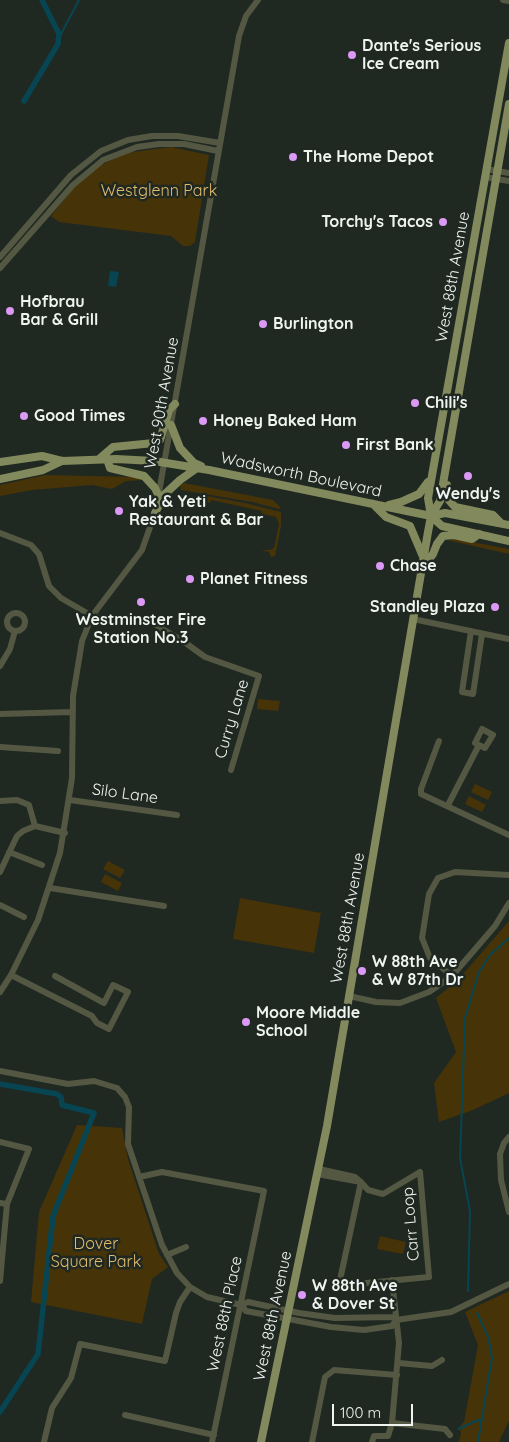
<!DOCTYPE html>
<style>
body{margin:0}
#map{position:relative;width:509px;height:1442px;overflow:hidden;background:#202822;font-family:Quicksand,sans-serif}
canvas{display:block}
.scale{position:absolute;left:332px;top:1404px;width:81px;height:22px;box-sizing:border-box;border:2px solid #eff4f0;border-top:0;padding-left:6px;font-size:15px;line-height:18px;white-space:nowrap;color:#eff4f0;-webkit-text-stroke:4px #202822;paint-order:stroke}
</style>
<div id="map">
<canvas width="509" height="1442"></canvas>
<div class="scale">100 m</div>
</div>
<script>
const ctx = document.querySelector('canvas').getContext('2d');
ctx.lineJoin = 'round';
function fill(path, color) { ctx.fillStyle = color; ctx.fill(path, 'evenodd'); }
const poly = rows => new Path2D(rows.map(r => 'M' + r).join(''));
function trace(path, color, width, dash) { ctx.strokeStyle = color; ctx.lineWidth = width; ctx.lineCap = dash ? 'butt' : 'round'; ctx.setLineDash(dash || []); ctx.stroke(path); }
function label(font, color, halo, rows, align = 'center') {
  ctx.font = font + ' Quicksand,sans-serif'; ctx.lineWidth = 5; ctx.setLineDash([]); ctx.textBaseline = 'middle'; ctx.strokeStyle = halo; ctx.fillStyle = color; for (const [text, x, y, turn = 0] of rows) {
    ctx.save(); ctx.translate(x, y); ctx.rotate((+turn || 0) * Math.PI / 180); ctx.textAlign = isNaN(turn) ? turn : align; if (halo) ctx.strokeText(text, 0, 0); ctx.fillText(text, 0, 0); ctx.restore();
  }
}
const green = poly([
 [171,147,209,155,195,242,190,246,183,246,171,236,59,222,51,216,76,185,99,166,125,153],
 [45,475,136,477,144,480,126,481,112,489,92,485,32,490,0,496,0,485],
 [184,483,273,500,281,508,279,509,252,502,181,490,180,484],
 [207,496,245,503,281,512,281,526,275,556,271,557,269,552,261,550,270,550,274,548,279,524,276,517,262,514,262,511,211,500,210,503,206,502],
 [456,539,509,549,509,554,447,540],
 [258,699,280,701,278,711,257,709],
 [475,784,492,792,488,800,471,792],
 [469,796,486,805,482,812,465,804],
 [108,861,125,870,120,878,103,869],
 [105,874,122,883,118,891,101,882],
 [240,898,321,913,314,953,233,939],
 [509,921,509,1093,473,1110,439,1122,434,1083,456,1052,436,998,458,980],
 [77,1125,122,1128,128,1159,159,1254,168,1267,152,1279,142,1324,31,1302,39,1212],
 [380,1236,406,1242,403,1254,377,1249],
 [509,1291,509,1421,499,1442,459,1442,461,1433,459,1427,464,1422,478,1345,465,1312]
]);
const water = poly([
 [110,271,119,272,116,287,108,286]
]);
const stream = poly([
 [61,34,79,0],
 [468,1291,470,1211,460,1158,465,1018,479,972,490,955,509,938],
 [477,1313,488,1337,492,1358,478,1442],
 [458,1429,481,1419]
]);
const canal = poly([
 [24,101,58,44,59,34,42,0],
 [0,1084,57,1094,61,1097,62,1105,94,1113,53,1216,38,1354,0,1412]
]);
const minor = poly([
 [503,0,509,1],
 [486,169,509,173],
 [485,177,509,181],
 [0,257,71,175,101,151,128,140,152,136,178,136,220,143],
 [0,268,73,185,103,160,137,147,159,144,184,144,218,151],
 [158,498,239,36,246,16,258,0],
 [0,533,31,545,39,554,49,586,61,598,92,616,120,623,152,623,183,641,205,657,259,676,231,770],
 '7 622a9 9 0 1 1 18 0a9 9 0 1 1-18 0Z',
 [413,619,509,639],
 [471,631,462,692,473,694,482,634],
 [0,666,10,649,15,631],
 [0,714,72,712],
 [439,741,421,789,421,794,509,835],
 [0,747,58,751],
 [70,800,177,815],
 [0,801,17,800,29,805,35,826],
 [448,805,479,745,475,743,482,729,493,735,485,748,479,745],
 [35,826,65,833],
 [9,852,42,865],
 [0,872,17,836,23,831,35,826],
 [50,888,164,906],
 [0,905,24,917],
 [11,975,92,1016,97,1023,109,1029,128,992,113,985,104,1003,55,976],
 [452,976,430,958,422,938,429,894,438,878,455,872,509,875],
 [0,992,11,975,38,920,60,853,72,778,73,696,82,641,92,616,142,550,156,510],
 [349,996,376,1002,400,1003,429,992,452,976,495,926,509,903],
 [0,1071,68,1084,94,1081,117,1088,125,1097,129,1107,128,1144,162,1245,177,1273,190,1287,180,1302,176,1313,165,1361,80,1344,71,1378,52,1408,44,1442],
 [509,1137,504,1143,500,1154,501,1180,509,1212],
 [0,1142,29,1149,7,1204,0,1281],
 [319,1169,355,1177,361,1182],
 [420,1172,429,1277,346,1285,340,1280,361,1182,368,1190,383,1194,420,1172],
 [317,1174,361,1182],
 [139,1177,162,1172,264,1191,212,1442],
 [0,1203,7,1204],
 [167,1255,186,1247],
 [190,1287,207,1297,241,1305,248,1302,299,1313,335,1318,393,1317,396,1320,451,1312,509,1284],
 [241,1305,246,1311,331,1327,364,1330,392,1326,396,1320],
 [398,1363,432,1366,442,1360],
 [125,1415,214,1435],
 [392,1423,445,1429,450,1435],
 [312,1442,325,1377,334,1370,397,1375],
 [372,1442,374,1436,388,1436,392,1423,399,1343,392,1280]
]);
const major = poly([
 [171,425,180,448,194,463,201,466],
 [99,459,113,447,154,443,160,440,169,410,175,404],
 [107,459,110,468,144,476,155,488,159,497],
 [0,462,42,456,62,461,116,459,154,461,209,470,431,516,445,513,509,525],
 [0,479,43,470,62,461],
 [447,485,448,499,455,507,493,515,501,523],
 [373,504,386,517,410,526,424,559],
 [389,505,401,502,419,494,428,482],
 [155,513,165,494,180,480,197,468],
 [431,516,428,498,509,43],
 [431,516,442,526,509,541],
 [423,567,433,554,437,544,443,536,454,535,472,539,479,534],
 [261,1442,327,1126,428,532,431,516,440,501,509,104]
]);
const markers = [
 [352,55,5,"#db99f5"],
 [293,157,5,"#db99f5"],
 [443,222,5,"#db99f5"],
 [10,311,5,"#db99f5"],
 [263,324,5,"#db99f5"],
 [415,403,5,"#db99f5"],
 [24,416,5,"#db99f5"],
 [203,421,5,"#db99f5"],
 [346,445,5,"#db99f5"],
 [468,476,5,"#db99f5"],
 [119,511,5,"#db99f5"],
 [380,566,5,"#db99f5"],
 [190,579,5,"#db99f5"],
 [141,602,5,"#db99f5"],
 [495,607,5,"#db99f5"],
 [362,971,5,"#db99f5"],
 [246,1022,5,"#db99f5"],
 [302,1295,5,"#db99f5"]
];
const poiNames = [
 ["Dante's Serious",362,46],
 ["Ice Cream",362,64],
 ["The Home Depot",303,157],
 ["Torchy's Tacos",433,222,"right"],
 ["Hofbrau",20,302],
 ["Bar & Grill",20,320],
 ["Burlington",273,324],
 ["Chili's",425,403],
 ["Good Times",34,416],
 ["Honey Baked Ham",213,421],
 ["First Bank",356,445],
 ["Wendy's",468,494,"center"],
 ["Yak & Yeti",129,502],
 ["Restaurant & Bar",129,520],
 ["Chase",390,566],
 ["Planet Fitness",200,579],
 ["Standley Plaza",485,607,"right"],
 ["Westminster Fire",141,620,"center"],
 ["Station No.3",141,638,"center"],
 ["W 88th Ave",372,962],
 ["& W 87th Dr",372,980],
 ["Moore Middle",256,1013],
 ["School",256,1031],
 ["W 88th Ave",312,1286],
 ["& Dover St",312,1304]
];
const parkNames = [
 ["Westglenn Park",159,191],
 ["Dover",96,1244],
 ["Square Park",96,1262]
];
const streetNames = [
 ["West 88th Avenue",453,277,-80],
 ["West 90th Avenue",162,403,-80],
 ["Wadsworth Boulevard",301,475,12],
 ["Curry Lane",232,719,-73],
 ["Silo Lane",125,794,8],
 ["West 88th Avenue",348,918,-80],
 ["Carr Loop",411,1224,-95],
 ["West 88th Place",225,1314,-78],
 ["West 88th Avenue",273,1316,-78]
];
fill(green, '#463307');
fill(water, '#084552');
trace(stream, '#084552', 2);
trace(canal, '#084552', 5.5);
trace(minor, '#545843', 6);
trace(major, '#828a5d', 8);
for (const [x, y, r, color] of markers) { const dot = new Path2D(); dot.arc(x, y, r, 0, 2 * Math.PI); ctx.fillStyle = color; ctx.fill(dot); trace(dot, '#202822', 2); }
label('bold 16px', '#eff4f0', '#202822', poiNames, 'left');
label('16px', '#e2bc6e', '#202822', parkNames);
label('16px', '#eff4f0', '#202822', streetNames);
</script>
